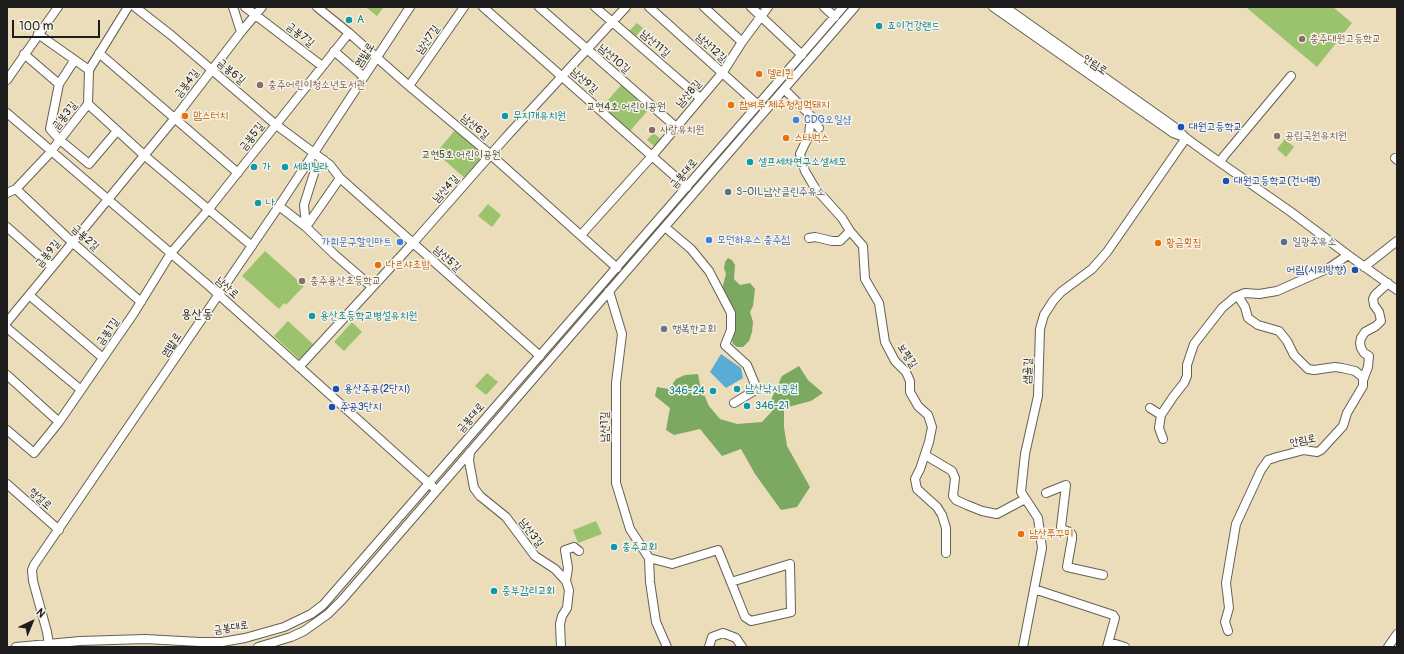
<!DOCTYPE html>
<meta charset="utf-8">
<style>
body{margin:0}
#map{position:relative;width:1404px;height:654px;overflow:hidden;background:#ebddba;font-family:Pangolin,sans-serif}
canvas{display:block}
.frame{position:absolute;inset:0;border:8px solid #1c1c1c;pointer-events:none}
.north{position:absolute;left:12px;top:602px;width:40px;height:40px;-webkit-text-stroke:3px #f7f3e8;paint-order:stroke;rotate:44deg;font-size:11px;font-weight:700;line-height:16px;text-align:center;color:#1c1c1c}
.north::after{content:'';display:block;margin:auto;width:14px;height:18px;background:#1c1c1c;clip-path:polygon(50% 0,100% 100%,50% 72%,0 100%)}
.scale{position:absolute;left:12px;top:20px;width:88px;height:18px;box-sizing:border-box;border:2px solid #1c1c1c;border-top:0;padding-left:5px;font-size:12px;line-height:14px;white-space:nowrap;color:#1c1c1c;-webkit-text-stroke:3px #f7f3e8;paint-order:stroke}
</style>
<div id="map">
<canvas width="1404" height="654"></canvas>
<div class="frame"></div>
<div class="north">N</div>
<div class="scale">100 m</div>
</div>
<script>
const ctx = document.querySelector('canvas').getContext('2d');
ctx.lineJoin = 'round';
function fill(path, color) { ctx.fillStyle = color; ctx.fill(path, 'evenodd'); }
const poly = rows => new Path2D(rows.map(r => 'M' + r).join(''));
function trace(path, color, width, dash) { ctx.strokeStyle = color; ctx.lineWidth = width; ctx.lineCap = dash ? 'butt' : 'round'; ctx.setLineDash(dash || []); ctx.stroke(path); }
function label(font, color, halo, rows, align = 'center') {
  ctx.font = font + ' Pangolin,"Poor Story",sans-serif'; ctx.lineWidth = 3; ctx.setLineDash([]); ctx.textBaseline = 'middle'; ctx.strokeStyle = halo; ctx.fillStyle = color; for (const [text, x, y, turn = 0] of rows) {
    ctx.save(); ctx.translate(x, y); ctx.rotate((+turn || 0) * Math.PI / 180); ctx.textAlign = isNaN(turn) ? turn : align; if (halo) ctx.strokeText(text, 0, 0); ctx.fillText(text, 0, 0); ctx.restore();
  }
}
const green = poly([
 [366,7,384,7,377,16],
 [1248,7,1333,7,1352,23,1317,67,1247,8],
 [637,23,643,28,635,37,629,31],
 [622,84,650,108,630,131,602,107],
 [455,130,485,156,466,179,436,153],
 [653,133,661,139,654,146,647,140],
 [1285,139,1294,147,1286,157,1277,149],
 [488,204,501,215,492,227,478,216],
 [265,251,304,286,286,305,284,303,279,309,242,276],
 [288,321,314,345,302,358,299,359,274,336],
 [352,322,362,332,344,351,334,342],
 [487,373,498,382,486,395,475,386],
 [596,521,602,534,578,543,573,530]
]);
const forest = poly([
 [728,258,732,260,735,265,734,279,740,285,750,283,755,289,753,306,750,312,753,322,752,332,749,341,743,347,737,347,733,344,731,337,734,319,732,307,722,289,726,274,724,268,725,262],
 [799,366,808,380,823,393,811,401,784,408,784,427,787,446,810,487,797,507,781,510,755,474,741,449,722,456,700,429,674,435,666,430,670,408,655,396,657,387,669,389,676,379,685,375,698,374,700,385,709,406,720,419,737,424,762,422,773,410,771,400,782,376]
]);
const water = poly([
 [721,354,741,368,743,378,726,388,710,372]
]);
const minor = poly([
 [135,7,171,35,275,124,330,165,340,178,540,356],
 [233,7,241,32],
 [245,7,322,66],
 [317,7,349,33,409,86,491,155,617,268],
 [483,7,687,187],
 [539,7,676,127],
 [595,7,700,98],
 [649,7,758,105],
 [704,7,742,42],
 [751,7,802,55],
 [824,7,835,17],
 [993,7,1173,133,1184,137],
 [1005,7,1176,128,1186,138,1208,154,1291,212,1348,255,1397,290],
 [38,34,89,70],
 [334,51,364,77],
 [99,53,238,173],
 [24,54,59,84,74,61],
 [7,80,58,7],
 [59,84,50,129,60,140,89,164,117,131],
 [409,86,464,7],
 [784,89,808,113,819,128],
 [88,104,145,156,252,246],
 [7,113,208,285,433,487],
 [811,116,809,135,800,154,805,171,815,188,842,218,850,231,863,246,865,279,879,303,885,342,895,361,906,372,910,381,910,392,918,406,928,415,932,427,929,442,920,469,915,479,917,489,937,507,942,515,946,528,946,553],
 [1395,158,1397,160],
 [1220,162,1224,156,1291,76],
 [16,189,72,242,141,302],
 [7,193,16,189,48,155,88,104,89,70,128,7],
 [279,206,306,227,334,254,372,287],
 [7,227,52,267],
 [306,227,304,205,316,167,324,160],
 [306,227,340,178],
 [665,227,691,249,709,271,731,313,731,330,725,345,747,365,757,389,734,403],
 [581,235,652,156,723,72,742,42,768,7],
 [809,238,815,237,832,241,840,241,850,231],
 [1364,267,1397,241],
 [609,291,622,334,616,383,616,483,630,529,649,558,650,582,656,622,667,647],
 [29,295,103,358],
 [1238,296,1245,307,1248,318,1258,325,1279,331,1287,341,1294,355,1308,369,1314,370,1335,367,1342,368,1355,371,1364,378],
 [7,322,175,118,241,32,262,7],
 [7,328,81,390],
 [299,367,413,243,507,136,626,7],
 [7,375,59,422,134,313,171,253,208,210,349,33],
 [1150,408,1161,415],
 [7,430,34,453,59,422],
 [1163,439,1159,428,1161,415,1173,397,1184,383,1187,376,1187,365,1194,344,1222,308,1235,297,1245,293,1259,294,1277,291,1329,268,1348,255],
 [470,452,469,461,474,488,480,496,506,517,535,556,555,569,566,581,568,568,565,550,574,547,579,551],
 [925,455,952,471,955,478,953,496,956,500,967,505,982,511,997,514,1025,499],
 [7,484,59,530],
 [1046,493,1066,485,1061,527,1064,530,1070,532,1072,535,1072,539,1067,567,1103,575],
 [649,558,672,564,718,550,731,582,745,617,751,621,791,612,790,564,731,582],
 [1034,589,1113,615,1115,618,1107,647],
 [1228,631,1225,622,1229,608,1226,583,1234,536,1236,524,1261,470,1268,460,1277,457,1304,450,1317,452,1321,450,1343,426,1347,413,1363,386,1363,380,1368,367,1369,356,1364,353,1361,348,1360,343,1361,338,1365,332,1376,326,1381,321,1379,312,1374,305,1373,299,1375,295,1388,283],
 [1109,642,1125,647],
 [49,645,47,632,33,581,32,570,34,565,279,206,410,7],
 [16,647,80,641,145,639,200,642,222,642,245,638,284,627,311,614,323,605,843,7],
 [258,647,291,637,304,631,328,614,342,600,855,7],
 [561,647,560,624,562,616,567,608,569,590,566,581],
 [709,647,712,637,723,633,736,638,742,647],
 [1023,647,1042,548,1038,518,1021,492,1025,454,1038,396,1040,329,1044,315,1053,301,1061,292,1092,269,1107,252,1186,138],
 [1388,647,1397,634]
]);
const markers = [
 [349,20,4,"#0f9aa8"],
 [879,26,4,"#0f9aa8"],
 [1302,39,4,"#8d6e63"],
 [759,74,4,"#e8710a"],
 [260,85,4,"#8d6e63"],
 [731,105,4,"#e8710a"],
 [185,116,4,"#e8710a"],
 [505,116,4,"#0f9aa8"],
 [796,120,4,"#3f7fe0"],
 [1181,127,4,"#1a4fb4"],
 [652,130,4,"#8d6e63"],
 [1277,136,4,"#8d6e63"],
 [786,138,4,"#e8710a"],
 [750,162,4,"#0f9aa8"],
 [254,167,4,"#0f9aa8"],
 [285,167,4,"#0f9aa8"],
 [1226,181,4,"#1a4fb4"],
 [728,192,4,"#5c6f8a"],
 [258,203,4,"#0f9aa8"],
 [709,240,4,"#3f7fe0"],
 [400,242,4,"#3f7fe0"],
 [1284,242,4,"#5c6f8a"],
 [1158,243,4,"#e8710a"],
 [378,265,4,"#e8710a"],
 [1355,270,4,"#1a4fb4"],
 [302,281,4,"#8d6e63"],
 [312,316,4,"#0f9aa8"],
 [664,329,4,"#6b7280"],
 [336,389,4,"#1a4fb4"],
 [737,389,4,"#0f9aa8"],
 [713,391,4,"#0f9aa8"],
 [747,406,4,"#0f9aa8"],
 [332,407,4,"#1a4fb4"],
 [1021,534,4,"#e8710a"],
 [614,547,4,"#0f9aa8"],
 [494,591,4,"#0f9aa8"]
];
const cultureNames = [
 ["A",357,20],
 ["죠이건강랜드",887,26],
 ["무지개유치원",513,116],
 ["셀프세차연구소셀세모",758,162],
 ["가",262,167],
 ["세희빌라",293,167],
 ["나",266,203],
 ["용산초등학교병설유치원",320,316],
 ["남산낚시공원",745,389],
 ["346-24",705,391,"right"],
 ["346-21",755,406],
 ["충주교회",622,547],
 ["중부감리교회",502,591]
];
const streetNames = [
 ["금봉7길",300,35,38],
 ["남산7길",428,40,-55],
 ["남산11길",655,44,41],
 ["남산12길",711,48,42],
 ["염밭로",365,55,-57],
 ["남산10길",614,59,41],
 ["안림로",1095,65,35],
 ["금봉6길",231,72,40],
 ["남산9길",584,81,42],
 ["금봉4길",187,84,-53],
 ["남산8길",689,94,-49],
 ["금봉3길",65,116,-52],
 ["남산6길",475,127,40],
 ["금봉5길",252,137,-52],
 ["금봉대로",684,174,-49],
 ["남산4길",446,189,-48],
 ["금봉2길",85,238,42],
 ["금봉9길",48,254,-51],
 ["남산5길",447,259,42],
 ["남산로",227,288,42],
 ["금봉1길",108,332,-55],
 ["염밭로",172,345,-56],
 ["보평길",907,356,56],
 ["샘골길",1028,371,-88],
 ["금봉대로",471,418,-49],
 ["남산1길",605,427,-90],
 ["안림로",1303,441,-11],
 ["형설로",40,499,42],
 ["남산3길",531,533,53],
 ["금봉대로",231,628,-9]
];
const educationNames = [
 ["충주대원고등학교",1310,39],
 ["충주어린이청소년도서관",268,85],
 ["사랑유치원",660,130],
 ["공립국원유치원",1285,136],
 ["충주용산초등학교",310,281]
];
const foodNames = [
 ["델리퀸",767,74],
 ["참벼루 제주청정먹돼지",739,105],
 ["맘스터치",193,116],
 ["스타벅스",794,138],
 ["황금횟집",1166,243],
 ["나르샤초밥",386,265],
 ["남산쭈꾸미",1029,534]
];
const parkNames = [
 ["교현4호 어린이공원",626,107],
 ["교현5호 어린이공원",461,155]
];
const shopNames = [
 ["CDG오일샵",804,120],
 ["모던하우스 충주점",717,240],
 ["가희문구할인마트",392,242,"right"]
];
const transitNames = [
 ["대원고등학교",1189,127],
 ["대원고등학교(건너편)",1234,181],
 ["어림(시외방향)",1347,270,"right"],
 ["용산주공(2단지)",344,389],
 ["주공3단지",340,407]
];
const serviceNames = [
 ["S-OIL남산클린주유소",736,192],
 ["일광주유소",1292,242]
];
const worshipNames = [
 ["행복한교회",672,329]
];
const quarterNames = [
 ["용산동",197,315]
];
fill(green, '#9bc36e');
fill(forest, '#7ca961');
fill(water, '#59acd5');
trace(minor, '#646053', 10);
trace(minor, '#fff', 8);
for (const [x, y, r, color] of markers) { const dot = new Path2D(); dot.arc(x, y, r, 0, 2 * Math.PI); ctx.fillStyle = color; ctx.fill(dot); trace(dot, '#f7f3e8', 1.5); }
label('11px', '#0d838f', '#f7f3e8', cultureNames, 'left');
label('11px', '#1c1c1c', '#f7f3e8', streetNames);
label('11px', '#785e54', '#f7f3e8', educationNames, 'left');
label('11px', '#c56008', '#f7f3e8', foodNames, 'left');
label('11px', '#485639', '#f7f3e8', parkNames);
label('11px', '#366cbe', '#f7f3e8', shopNames, 'left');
label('11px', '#164399', '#f7f3e8', transitNames, 'left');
label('11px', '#4e5e75', '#f7f3e8', serviceNames, 'left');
label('11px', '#5b616d', '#f7f3e8', worshipNames, 'left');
label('13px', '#1c1c1c', '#f7f3e8', quarterNames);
</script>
